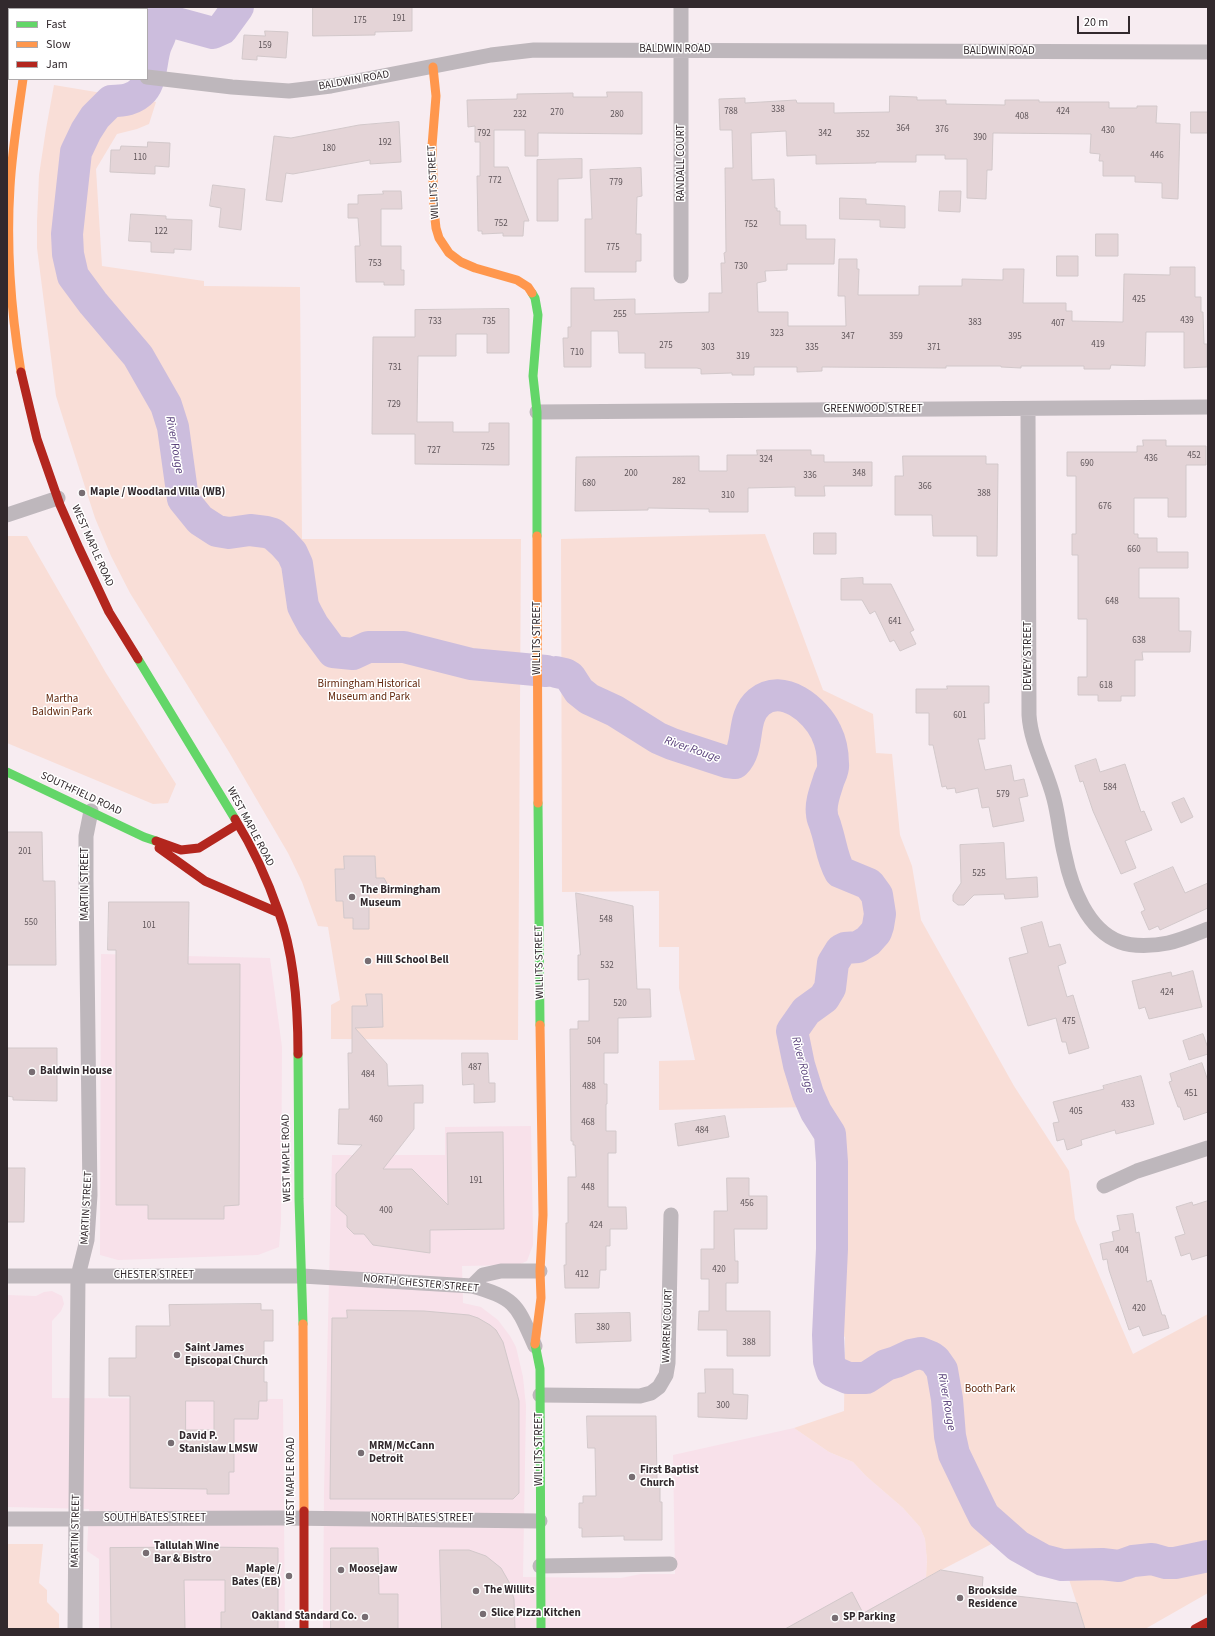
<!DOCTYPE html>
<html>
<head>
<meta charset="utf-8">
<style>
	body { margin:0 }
	#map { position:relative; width:1215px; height:1636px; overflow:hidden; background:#f7ecf1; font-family:"Source Sans 3",sans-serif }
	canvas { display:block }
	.frame { position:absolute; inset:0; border:8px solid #32292d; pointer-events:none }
	.legend { position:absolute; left:8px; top:8px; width:140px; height:72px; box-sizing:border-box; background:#fff; border:1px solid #ada9ab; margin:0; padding:5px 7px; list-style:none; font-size:12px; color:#32292d }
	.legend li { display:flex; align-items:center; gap:8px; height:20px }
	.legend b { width:20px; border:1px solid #ada9ab }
	.scale { position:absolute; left:1077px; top:16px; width:53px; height:18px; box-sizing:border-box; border:2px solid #32292d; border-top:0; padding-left:5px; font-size:12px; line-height:14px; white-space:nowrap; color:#32292d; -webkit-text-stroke:3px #fff; paint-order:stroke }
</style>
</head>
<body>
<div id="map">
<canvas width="1215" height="1636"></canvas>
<div class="frame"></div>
<ul class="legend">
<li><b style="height:5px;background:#63d668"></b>Fast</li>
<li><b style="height:5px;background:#ff974d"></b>Slow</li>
<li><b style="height:5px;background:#b3261e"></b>Jam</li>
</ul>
<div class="scale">20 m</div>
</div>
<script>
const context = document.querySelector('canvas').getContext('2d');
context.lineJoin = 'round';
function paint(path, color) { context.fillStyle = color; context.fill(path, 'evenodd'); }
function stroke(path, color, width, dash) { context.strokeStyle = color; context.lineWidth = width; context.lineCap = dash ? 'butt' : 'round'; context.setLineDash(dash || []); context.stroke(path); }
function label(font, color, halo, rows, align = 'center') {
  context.font = font + ' "Source Sans 3",sans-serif'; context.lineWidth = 3; context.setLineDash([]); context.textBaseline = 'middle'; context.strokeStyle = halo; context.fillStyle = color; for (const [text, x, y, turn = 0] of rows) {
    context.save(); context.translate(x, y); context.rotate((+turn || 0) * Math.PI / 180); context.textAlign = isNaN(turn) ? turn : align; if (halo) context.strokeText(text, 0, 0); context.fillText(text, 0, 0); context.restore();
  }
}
const built = new Path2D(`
	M101,954L270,958L282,1047L281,1222L279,1247L258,1255L118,1260L100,1255Z
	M531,1126L533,1233V1245L527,1261L518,1265L462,1266L463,1303L481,1307L498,1320L510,1336L516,1347L523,1377L526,1406L523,1577L621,1578L641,1574H675L673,1455L794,1428L829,1452L853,1462L866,1476L903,1508L920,1527L925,1539L927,1560L926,1578L879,1604L893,1629H323L324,1491L332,1155H445V1127Z
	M52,1291L62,1296L64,1304L61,1311L52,1321V1398L283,1399L285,1629H99V1559L87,1551L89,1509L7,1507V1295L36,1296L44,1292Z`);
const green = new Path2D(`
	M64,7H162L161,33H147V9H64Z
	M54,85L156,102L149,124L137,129L117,134L96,169L102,266L204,281V286L300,287L302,539H521L518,1040L331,1039V1005L340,1000L328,927L318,926L302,882L288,853L229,752L130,593L111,556L95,518L68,434L56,396L37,248V221L39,175L46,129Z
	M765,534L823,690L873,714L876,753L892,754L900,835L912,866L921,920L1014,1086L1069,1171L1075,1219L1133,1354L1208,1314V1593L1145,1629H1085L1067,1573L1050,1571L1003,1538L926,1578L927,1560L925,1539L920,1527L903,1508L866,1476L853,1462L829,1452L794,1428L844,1411L845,1337L820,1315L842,1199L810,1107L659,1110V1061L695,1060L679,988V947H659V891L562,892L561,539Z
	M7,536H27L106,673L176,784L168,803L153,804L7,743Z
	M7,1544H43L39,1583L47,1590V1602L59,1614V1629H7Z`);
const river = new Path2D(`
	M154,7C157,15 161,22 161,31C161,36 158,40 156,45C151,58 152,80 143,90C134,100 123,101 111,101L95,117L86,131L76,152L67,234L68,254L73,276L93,303L138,356L166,405L173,427L183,499L200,520L217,531L229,533L250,530L266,532L273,534L283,543L292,553L297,564L303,606L307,614L313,625L333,652L353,654L368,647H404L471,664L546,671
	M158,18L213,33L222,29L238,7
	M556,672L565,674L570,677L579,691L589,699L615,711L658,738L672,744L727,762L735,763C751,747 740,718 759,702C782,682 816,710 826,732C831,742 833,754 833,764C834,769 831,774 829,779C826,789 820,803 822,814C822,819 825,823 826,828C831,843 832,858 840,872L869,884L877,895L880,914L878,926L876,932L868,941L858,947L845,948L841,950L833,963L830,988L824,998L806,1011L792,1031L799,1065L808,1094L816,1112L830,1134L832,1162V1249L828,1335L829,1361L832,1371L848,1378H866L886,1365L896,1362L911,1355L921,1353L931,1357L935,1360L942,1370L947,1399L950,1436L954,1454L979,1506L984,1516L1018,1546L1043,1560L1062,1565L1102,1564L1119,1566L1133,1561L1152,1559L1166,1563H1175L1208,1556`);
const building = new Path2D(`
	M313,7H412V31L375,32V35L313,36Z
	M265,31L288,32L286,58L257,56V60L242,59L244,35L265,36Z
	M607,92H642V134L538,133V156H525V130H494V167H508L529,221H524L523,236H503V233L482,234V231H478L477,176H480V142H475V126L468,127L467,100L517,99V94L573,93V97H607Z
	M890,96L917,97V100H946V104L1005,105V100H1039V102H1109V108H1137V106H1157L1156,123L1180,124L1178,199L1162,198V183L1135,182V176H1103V161H1099L1100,154L1090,153L1091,134L993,133L992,170H987L986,199L967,198V159H945V155H916V162H876V163L816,164V155L787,156L786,131L751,133L752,180L774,179L775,208H777V211H780V225H806V239H835L834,264H787V270L765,271L766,281L757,283L758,312H788V326H846L845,296H838L839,259H857V269H859L858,295H919V286H962V279L1003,280V269H1024L1023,303H1066V311H1072V321L1123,322L1124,274L1170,275V267H1195V297H1201V312H1203L1204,344H1207V367L1184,368V332H1146L1145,366L1111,365L1110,369H1084V366H1021V368L1001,367V366H946V368L822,367V371L797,372V367H754V375H732V373L701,374V369L697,368H645V353H619L618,331H591V367H564L563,338H568V327H571V288H594V300L635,299V314L709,312V293H722L721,263H725L724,253L726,252L725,168H733L732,130H720L719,99L745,98V103L796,100L797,103H834V113L889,112Z
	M1191,112H1208V133H1191Z
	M399,122L401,162L370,164V160L293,174L286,173L282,202L266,200L274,136L291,138L359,125Z
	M148,142L170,143L169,167L155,166V174L110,172L111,150H120L121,146L147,147Z
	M582,159V178L558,179V221H537V160Z
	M641,168L642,196L637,197L636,234H641V261H636V272H585V219H592L590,170Z
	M213,185L245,189L241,230L219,227L221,208L210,206Z
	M383,191H401L402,209H381V246H401V270H404V285H384V282H356L355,246H360L358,218H348V204H358V195L383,194Z
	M940,191H961L960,212L939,211Z
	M840,198L866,199V204L905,206V228L880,227V220L840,219Z
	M131,214L166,216V219L192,220L191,250L174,249V253L151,252V242L129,241Z
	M1096,234H1118V256H1096Z
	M1057,256H1078V276H1057Z
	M509,309V353H487V334H456V356H418L417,422H453V432H489V423H509V465L415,464V434H372L373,337H415V310Z
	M1143,440H1166V446H1206V465H1186V517H1168V498H1134V534H1138V538H1157V552H1188V568H1139V598H1179V631H1191L1190,652H1142L1143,660H1135V696H1121V701H1098V695H1078V677H1087V619H1078V555H1072V534H1076V476H1067V452H1137V446H1143Z
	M757,450H811V455H824V462H872V486H824L825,496H795V487L748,488V512H709V509L648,508V510L575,511L576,457L699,456V471H727V455H757Z
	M903,456H986V464H998L997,556H977V536H933L932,515H895V476H903Z
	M814,533H836V554H814Z
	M863,578V584H891L914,630L910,632L916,644L900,651L894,640L890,642L875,611L870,614L862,600H841V579Z
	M947,686H989V703H984L985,739H978L985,770L1011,765L1014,781L1024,779L1028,796L1019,798L1024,821L993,827L989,807L982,808L978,788L956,793L955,788L947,789L946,786L942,787L933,745H929V713H916V689H947Z
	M1096,759L1100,772L1125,764L1141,812L1144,811L1152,830L1125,841L1136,868L1121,874L1093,811L1083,781L1080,782L1075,766Z
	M1184,798L1193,817L1181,823L1172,803Z
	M7,832H42L43,881H55L56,965H7Z
	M1004,843L1006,879L1037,877L1038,897L1005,899L1004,894L974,895L964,905H958L953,901V895L961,883L960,845Z
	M344,856H375L376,878H384L391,891L369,892V929H353V918H344L343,901H336L335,869H344Z
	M1173,867L1185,893L1208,883V908L1160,930L1158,926L1149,930L1141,912L1145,910L1134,884Z
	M576,893L633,906L637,989H650L651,1017L618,1018V1053H604V1084H607V1104H606V1131H616V1153H608V1207H626L627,1229H610V1246H606V1270H600L599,1288H565L564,1265H566V1223H568V1177H576L575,1145H573V1141H571L570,1029H578V1021H589V979L578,980V955H580Z
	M109,902H189L188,964H240L239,1205L224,1206V1219H148V1205H116V950H108Z
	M1042,922L1049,947L1060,944L1066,963L1058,966L1067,997L1073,995L1089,1048L1069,1054L1066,1042H1062L1056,1018L1028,1026L1009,958L1028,953L1021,928Z
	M1193,971L1202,1007L1149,1019L1145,1007L1139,1009L1132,981L1171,972L1172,976Z
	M366,994H382L383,1027L355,1028L387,1064L388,1086L423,1085V1103H414V1129L383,1169H412L448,1205L447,1133L503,1132L504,1229L430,1230V1253L373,1245L364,1234H354L347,1227V1216L336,1206V1174L362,1145L338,1144L339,1109H349L348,1053H352V1006H367Z
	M1203,1034L1208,1048V1054L1189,1060L1183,1041Z
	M7,1048H57V1101L13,1100V1097L7,1096Z
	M462,1053H488L489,1083H495V1102L474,1103V1084L463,1085Z
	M1202,1063L1208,1081V1112L1184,1120L1180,1107H1178L1169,1082L1172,1081L1170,1074Z
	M1141,1076L1154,1124L1116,1134L1115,1130L1081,1140L1082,1145L1067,1150L1064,1139L1057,1141L1053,1123L1059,1122L1053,1102L1104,1089L1103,1086Z
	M725,1116L729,1137L678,1146L675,1124Z
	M7,1168H25L24,1222H7Z
	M727,1178H749V1196H767V1229H734L735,1261H738V1283H726V1311H770V1356H727V1330H698L699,1311H709V1279H701V1249H714V1211H727Z
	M1208,1201V1255L1192,1260L1190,1253L1181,1256L1175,1237L1185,1234L1176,1207L1192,1202L1193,1205Z
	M1133,1214L1136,1233L1139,1232L1147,1282L1151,1280L1162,1315H1165L1169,1328L1143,1336L1139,1326L1129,1330L1109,1270L1107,1259L1103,1260L1100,1244L1114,1241L1112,1232L1120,1230L1117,1216Z
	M261,1304V1310H273V1341H264V1382H267V1401H259L258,1419H234V1472H229V1494H207V1489L130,1488V1396H109V1358H136V1326H170L169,1305ZM186,1401H214V1430H186Z
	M347,1310L424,1311L469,1315L478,1318L490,1325L496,1330L503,1342L519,1401V1493L513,1499H330L332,1318H347Z
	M630,1313L631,1341L576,1343L575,1314Z
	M705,1369H733V1394L748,1395L747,1419L698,1417V1393H705Z
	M587,1416H656L657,1481H660V1502H662V1540H624V1536L582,1537V1528H579V1503H583V1496H596L595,1448H588Z
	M205,1547L278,1548V1629H221V1612H225V1580H184L185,1629H111L110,1548Z
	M331,1548H378L379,1594H398V1629H331Z
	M440,1550H469L486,1556L501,1568L509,1582L514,1599L515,1629H442Z
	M941,1570L983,1577L982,1592L1077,1603L1085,1629H785L852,1592L863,1613Z`);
const street = new Path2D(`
	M147,77L232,87L289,91L331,86L491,55L534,50L1208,52
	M681,276V7
	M1028,409L1029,715C1031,745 1047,770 1054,799C1059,818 1060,837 1065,856C1071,886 1087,930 1120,942C1133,947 1154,946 1168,943C1182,940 1195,934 1208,929
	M537,412L1208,407
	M7,515L58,498
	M1104,1186L1137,1171L1208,1148
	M7,1276H302L472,1286C517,1298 517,1306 535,1346
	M472,1286L483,1275L501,1271H540
	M540,1395L640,1396L651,1393L659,1387L666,1375L668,1363L671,1215
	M7,1519L281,1518L540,1521
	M540,1566L670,1564
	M75,1629L78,1276L87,1240L90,1195L86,881V836L91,811`);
const fast = new Path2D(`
	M532,293L535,298L538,315L533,376L537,412V536
	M138,659L235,819
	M7,772L144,837L156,841
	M538,803L540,1025
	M298,1054L299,1199L303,1324
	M535,1344L540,1369L541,1629`);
const slow = new Path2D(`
	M433,67L436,96L432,146L434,210L436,228L439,238L449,253L461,262L475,268L517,280L528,287L532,293
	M21,372C11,311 6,249 10,187C12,151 18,115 23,79
	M537,536L538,803
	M303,1324L304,1511
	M535,1344L541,1298L540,1271L543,1215L540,1025`);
const jam = new Path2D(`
	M33,9L34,7
	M21,372L37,439L60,505L79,548L109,612L138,659
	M235,819C253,848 268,881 279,913C294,954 298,1010 298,1054
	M156,841L181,850L199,848L238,824
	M159,848L205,881L279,913
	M304,1511V1629
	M1195,1629L1208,1622`);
const markers = [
	[82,493,4,"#776d72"],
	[352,897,4,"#776d72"],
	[368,961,4,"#776d72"],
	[32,1072,4,"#776d72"],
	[177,1355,4,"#776d72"],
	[171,1443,4,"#776d72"],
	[361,1453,4,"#776d72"],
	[632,1477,4,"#776d72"],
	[146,1553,4,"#776d72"],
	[341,1570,4,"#776d72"],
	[289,1576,4,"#776d72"],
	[476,1591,4,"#776d72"],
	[960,1598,4,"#776d72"],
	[483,1614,4,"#776d72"],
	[365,1617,4,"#776d72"],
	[835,1618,4,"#776d72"]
];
const numberNames = [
	["191",399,19],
	["175",360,21],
	["159",265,46],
	["338",778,110],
	["788",731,112],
	["424",1063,112],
	["270",557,113],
	["232",520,115],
	["280",617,115],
	["408",1022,117],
	["364",903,129],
	["376",942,130],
	["430",1108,131],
	["792",484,134],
	["342",825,134],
	["352",863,135],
	["390",980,138],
	["192",385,143],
	["180",329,149],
	["446",1157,156],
	["110",140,158],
	["772",495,181],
	["779",616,183],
	["752",501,224],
	["752",751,225],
	["122",161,232],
	["775",613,248],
	["753",375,264],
	["730",741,267],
	["425",1139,300],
	["255",620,315],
	["439",1187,321],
	["733",435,322],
	["735",489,322],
	["383",975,323],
	["407",1058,324],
	["323",777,334],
	["347",848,337],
	["359",896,337],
	["395",1015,337],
	["419",1098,345],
	["275",666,346],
	["303",708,348],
	["335",812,348],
	["371",934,348],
	["710",577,353],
	["319",743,357],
	["731",395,368],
	["729",394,405],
	["725",488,448],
	["727",434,451],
	["452",1194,456],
	["436",1151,459],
	["324",766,460],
	["690",1087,464],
	["200",631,474],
	["348",859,474],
	["336",810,476],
	["282",679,482],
	["680",589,484],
	["366",925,487],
	["388",984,494],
	["310",728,496],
	["676",1105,507],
	["660",1134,550],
	["648",1112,602],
	["641",895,622],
	["638",1139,641],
	["618",1106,686],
	["601",960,716],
	["584",1110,788],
	["579",1003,795],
	["201",25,852],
	["525",979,874],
	["548",606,920],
	["550",31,923],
	["101",149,926],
	["532",607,966],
	["424",1167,993],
	["520",620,1004],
	["475",1069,1022],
	["504",594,1042],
	["487",475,1068],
	["484",368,1075],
	["488",589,1087],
	["451",1191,1094],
	["433",1128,1105],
	["405",1076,1112],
	["460",376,1120],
	["468",588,1123],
	["484",702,1131],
	["191",476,1181],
	["448",588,1188],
	["456",747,1204],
	["400",386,1211],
	["424",596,1226],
	["404",1122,1251],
	["420",719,1270],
	["412",582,1275],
	["420",1139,1309],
	["380",603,1328],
	["388",749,1343],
	["300",723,1406]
];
const streetNames = [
	["BALDWIN ROAD",675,50],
	["BALDWIN ROAD",999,52],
	["BALDWIN ROAD",354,81,-10],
	["RANDALL COURT",682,163,-90],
	["WILLITS STREET",434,182,-93],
	["GREENWOOD STREET",873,410],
	["WEST MAPLE ROAD",92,546,66],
	["WILLITS STREET",538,638,-90],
	["DEWEY STREET",1029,656,-90],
	["SOUTHFIELD ROAD",81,794,25],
	["WEST MAPLE ROAD",250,827,62],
	["MARTIN STREET",86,884,-90],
	["WILLITS STREET",540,962,-91],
	["WEST MAPLE ROAD",287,1158,-91],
	["MARTIN STREET",87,1208,-87],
	["CHESTER STREET",154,1276],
	["NORTH CHESTER STREET",421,1284,5],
	["WARREN COURT",668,1326,-88],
	["WILLITS STREET",540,1449,-90],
	["WEST MAPLE ROAD",292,1481,-90],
	["SOUTH BATES STREET",155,1519],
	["NORTH BATES STREET",422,1519],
	["MARTIN STREET",76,1531,-89]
];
const poiNames = [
	["Maple / Woodland Villa (WB)",90,493],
	["The Birmingham",360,891],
	["Museum",360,904],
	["Hill School Bell",376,961],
	["Baldwin House",40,1072],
	["Saint James",185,1349],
	["Episcopal Church",185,1362],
	["David P.",179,1437],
	["Stanislaw LMSW",179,1450],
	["MRM/McCann",369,1447],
	["Detroit",369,1460],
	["First Baptist",640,1471],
	["Church",640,1484],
	["Tallulah Wine",154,1547],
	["Bar & Bistro",154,1560],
	["Maple /",281,1570,"right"],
	["Bates (EB)",281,1583,"right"],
	["Moosejaw",349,1570],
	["The Willits",484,1591],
	["Brookside",968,1592],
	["Residence",968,1605],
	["Slice Pizza Kitchen",491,1614],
	["Oakland Standard Co.",357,1617,"right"],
	["SP Parking",843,1618]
];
const parkNames = [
	["Birmingham Historical",369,685],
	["Museum and Park",369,698],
	["Martha",62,700],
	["Baldwin Park",62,713],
	["Booth Park",990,1390]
];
const waterNames = [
	["River Rouge",174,445,80],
	["River Rouge",692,750,19],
	["River Rouge",802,1065,75],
	["River Rouge",946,1402,80]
];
paint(built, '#f8e1ea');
paint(green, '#f9ded7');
stroke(river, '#ccbddd', 32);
paint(building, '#e4d4d7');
stroke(building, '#d2c8ca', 1);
stroke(street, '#beb7bc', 15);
stroke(fast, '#63d668', 9);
stroke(slow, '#ff974d', 9);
stroke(jam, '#b3261e', 9);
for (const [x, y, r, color] of markers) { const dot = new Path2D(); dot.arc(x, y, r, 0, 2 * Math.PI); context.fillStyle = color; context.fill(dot); stroke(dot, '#fff', 1.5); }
label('9px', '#5e5458', null, numberNames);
label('11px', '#32292d', '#fff', streetNames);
label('bold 11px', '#32292d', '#fff', poiNames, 'left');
label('11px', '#61260b', '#fff', parkNames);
label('italic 12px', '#5a427b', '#fff', waterNames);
</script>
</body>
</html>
